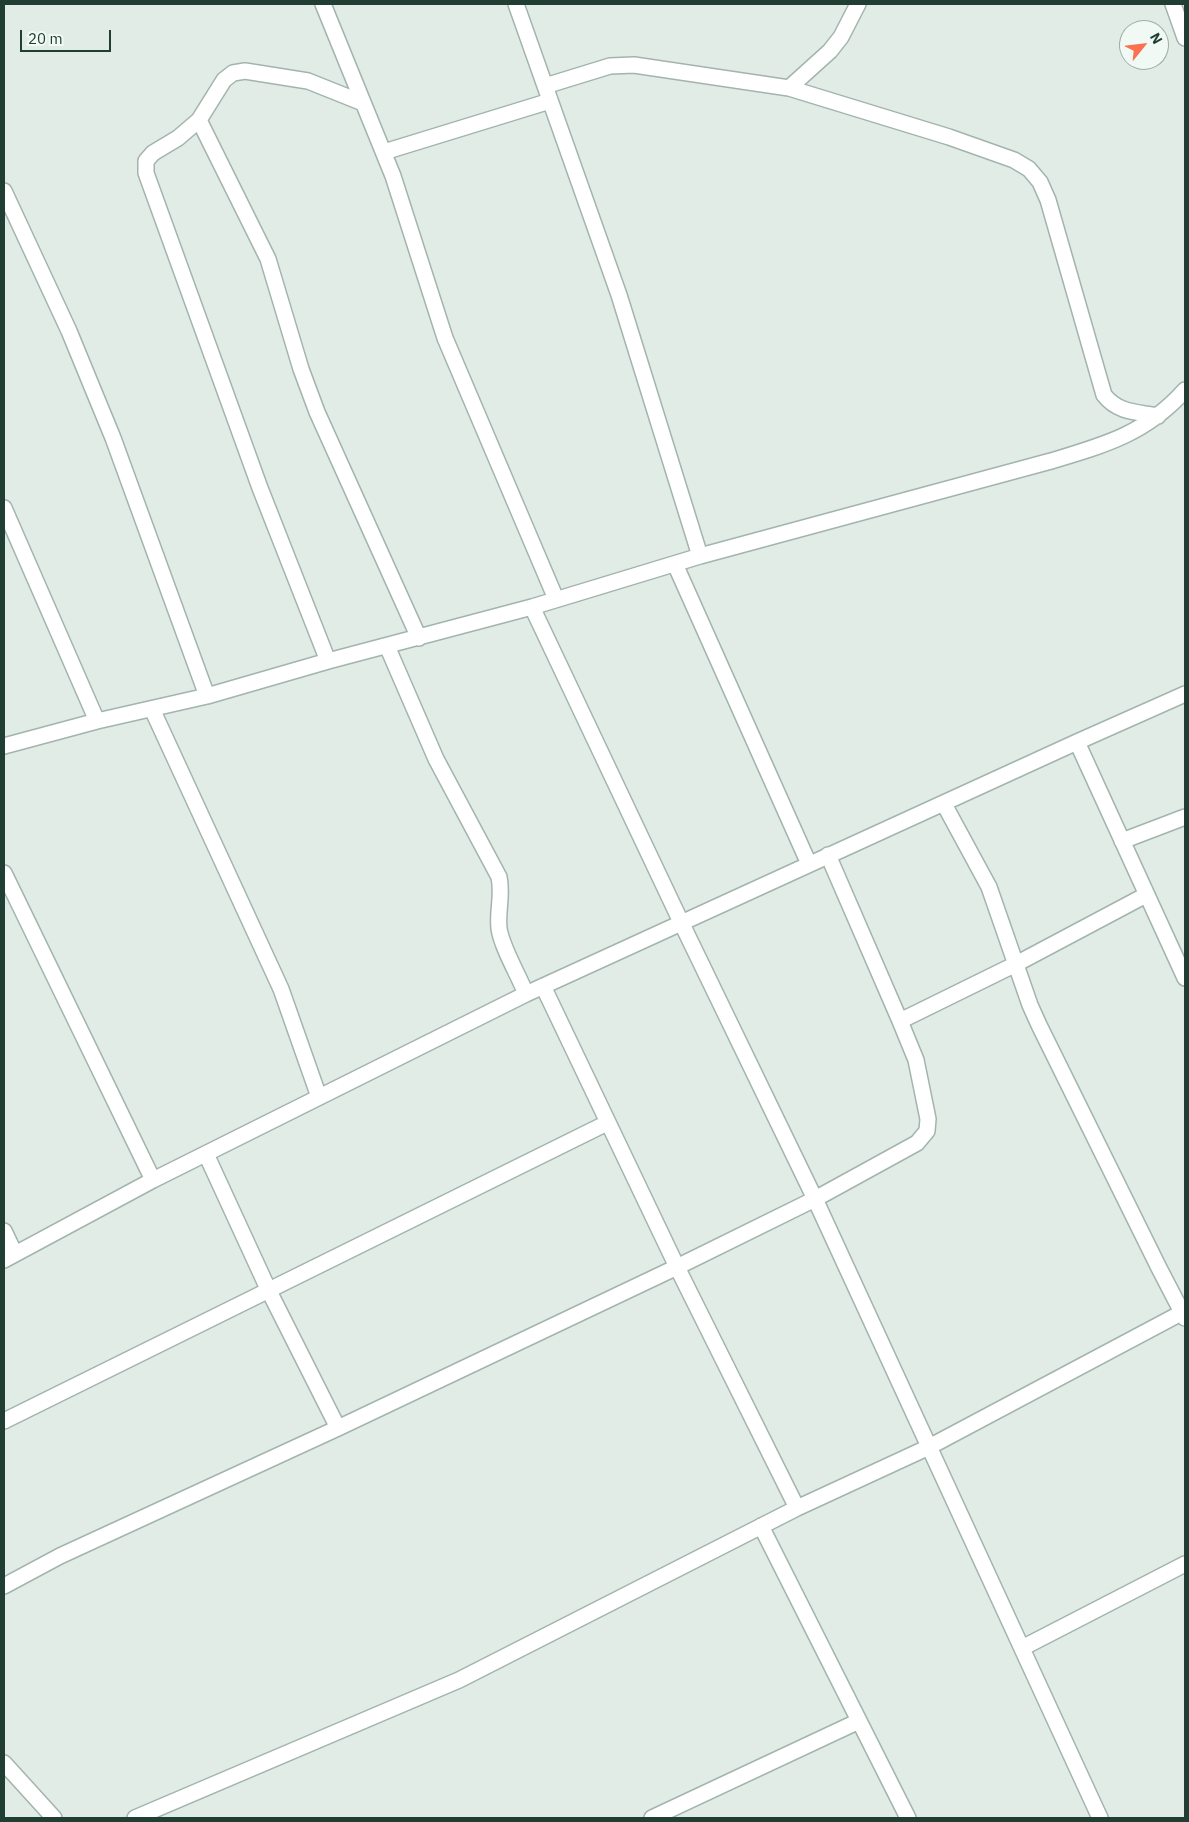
<!DOCTYPE html>
<html>
<head>
<meta charset="utf-8">
<style>
	body { margin:0 }
	#map { position:relative; width:1189px; height:1822px; overflow:hidden; background:#e1ece7; font-family:"IBM Plex Sans",sans-serif }
	canvas { display:block }
	.frame { position:absolute; inset:0; border:5px solid #203e34; pointer-events:none }
	.north { position:absolute; left:1119px; top:20px; width:50px; height:50px; box-sizing:border-box; background:#f1f9f5; border:1px solid #9daea8; border-radius:50%; rotate:61deg; font-size:14px; font-weight:700; line-height:20px; text-align:center; color:#203e34 }
	.north::after { content:''; display:block; margin:auto; width:18px; height:22px; background:#fb7150; clip-path:polygon(50% 0,100% 100%,50% 72%,0 100%) }
	.scale { position:absolute; left:20px; top:30px; width:91px; height:22px; box-sizing:border-box; border:2px solid #203e34; border-top:0; padding-left:6px; font-size:15px; line-height:18px; white-space:nowrap; color:#203e34; -webkit-text-stroke:4px #f1f9f5; paint-order:stroke }
</style>
</head>
<body>
<div id="map">
<canvas width="1189" height="1822"></canvas>
<div class="frame"></div>
<div class="north">N</div>
<div class="scale">20 m</div>
</div>
<script>
const context = document.querySelector('canvas').getContext('2d');
context.lineJoin = 'round';
function stroke(path, color, width, dash) { context.strokeStyle = color; context.lineWidth = width; context.lineCap = dash ? 'butt' : 'round'; context.setLineDash(dash || []); context.stroke(path); }
const minor = new Path2D(`
	M323,4L393,176L445,338L556,599
	M516,4L619,295L700,556
	M1173,4L1185,38
	M545,86L610,66L634,65L789,88L949,137L1014,160L1029,169L1040,182L1048,200L1104,395C1118,413 1137,412 1158,416
	M789,88L830,51L841,37L858,4
	M199,120L268,259L301,369L317,412L419,638
	M384,152L550,101
	M4,191L69,331L113,438L207,696
	M4,508L97,721
	M675,564L809,864
	M532,607L681,922L815,1199L1100,1818
	M387,646L436,759L499,877C503,895 497,911 499,928C501,946 519,976 526,994
	M328,661L260,488L146,173V161L153,153L178,138L199,120L224,80L233,73L245,71L308,81L363,103
	M152,709L281,989L319,1097
	M1077,742L1185,978
	M4,746L97,721L207,696L328,661L532,607L700,556L1051,461C1105,445 1147,433 1185,390
	M944,804L989,887L1030,1005L1039,1025L1159,1268L1185,1318
	M1122,841L1185,817
	M4,873L153,1180
	M543,986L677,1267L797,1508
	M900,1021L1016,964L1146,895
	M206,1154L269,1291L338,1428
	M4,1231L15,1254
	M4,1260L153,1180L526,994L1077,742L1185,694
	M4,1421L607,1123
	M761,1526L908,1818
	M4,1586L60,1556L338,1428L677,1267L815,1199L917,1143L927,1131L928,1119L916,1060L900,1021L828,855
	M1022,1648L1185,1564
	M4,1763L54,1818
	M135,1818L459,1680L797,1508L929,1447L1185,1311
	M652,1818L859,1721`);
stroke(minor, '#a3b4ae', 18);
stroke(minor, '#fff', 15);
</script>
</body>
</html>
